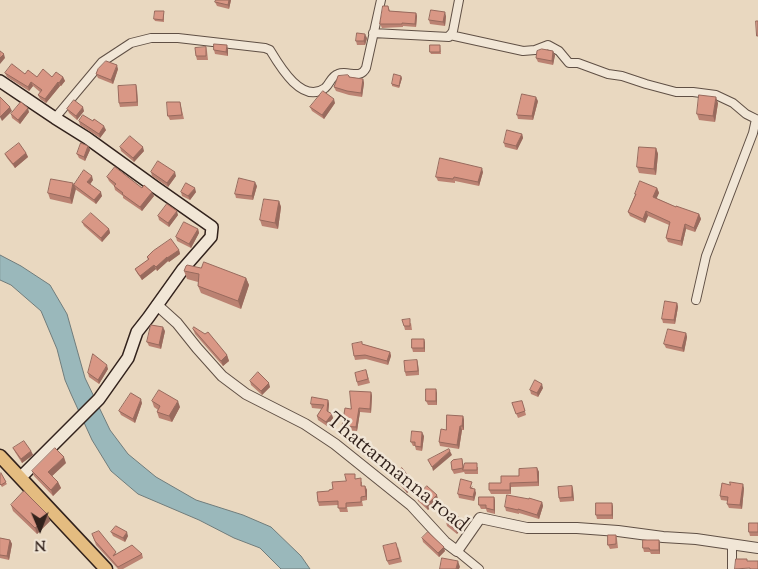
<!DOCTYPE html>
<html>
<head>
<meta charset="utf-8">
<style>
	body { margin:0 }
	#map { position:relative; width:758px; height:569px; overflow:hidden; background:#e9d8c0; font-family:"Sorts Mill Goudy",serif }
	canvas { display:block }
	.north { position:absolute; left:15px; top:504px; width:50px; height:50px; -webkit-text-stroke:4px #f1e6d6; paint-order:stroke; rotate:179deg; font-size:14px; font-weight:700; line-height:20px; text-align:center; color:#32221c }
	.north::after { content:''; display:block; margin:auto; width:18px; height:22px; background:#32221c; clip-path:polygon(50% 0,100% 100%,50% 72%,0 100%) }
</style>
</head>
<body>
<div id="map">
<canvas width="758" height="569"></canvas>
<div class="north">N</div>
</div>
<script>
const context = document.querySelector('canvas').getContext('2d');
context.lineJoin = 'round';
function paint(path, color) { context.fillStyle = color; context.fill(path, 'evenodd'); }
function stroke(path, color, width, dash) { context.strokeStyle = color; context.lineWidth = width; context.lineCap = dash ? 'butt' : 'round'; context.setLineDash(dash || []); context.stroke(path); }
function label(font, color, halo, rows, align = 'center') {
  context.font = font + ' "Sorts Mill Goudy",serif'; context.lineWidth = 5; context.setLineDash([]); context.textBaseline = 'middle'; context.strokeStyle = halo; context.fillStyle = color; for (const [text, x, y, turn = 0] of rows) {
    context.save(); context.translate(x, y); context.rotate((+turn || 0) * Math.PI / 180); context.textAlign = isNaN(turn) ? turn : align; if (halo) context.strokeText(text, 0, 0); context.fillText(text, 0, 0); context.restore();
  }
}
const water = new Path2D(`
	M0,255L21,266L50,285L67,314L85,378L110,430L128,454L156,477L196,500L243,515L271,527L301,556L310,569H281L260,548L234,538L199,520L138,494L111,471L92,440L71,394L65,380L57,349L41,311L11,285L0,280Z`);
const minor = new Path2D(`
	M373,33L449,37L453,31L459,0
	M450,35L523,51L535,50L548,45L559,51L569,63H578L608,74L622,76L646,84L676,92H693L716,95L733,103L746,114L758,120
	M55,118L102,62L131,43L151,38H178L265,48L270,50C279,65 302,105 325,88C330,84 331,76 338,74C348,70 360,80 366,68L381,0
	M696,300L706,256L753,133L756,119
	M457,551L479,569
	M732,569V545`);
const tertiary = new Path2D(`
	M157,305L177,323L197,348L222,376L246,394L305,424L335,444L411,505L445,542L457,551L480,518L527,528H577L618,531L663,537L696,539L758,548`);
const secondary = new Path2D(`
	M0,81L55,118L87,138L155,187L212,227L211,237L183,269L148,318L137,332L128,358L99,399L21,477`);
const trunk = new Path2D(`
	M0,456L106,569`);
const wall = new Path2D(`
	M231,0L229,9L217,6L215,2Z
	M388,6L390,11L416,13L417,16L416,27L403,26V27L382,28L380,24Z
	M164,13V22L155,21L154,19Z
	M446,16L445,26L430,24L429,20Z
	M367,38L365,45H357L356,41Z
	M440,45L441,54H431L430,52Z
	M206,47L207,51L208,60H197L196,56Z
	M228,49V56L215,54L214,50Z
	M555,55L553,65L538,62L536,58Z
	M118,69L113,84L98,78L96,74Z
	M5,73L25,74L37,77H63L65,81L61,86H60L46,103L40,99L38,95L40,92L33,86L29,91L7,77Z
	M349,76L350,77L363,79L364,83L362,97L349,95L336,91L334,87Z
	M402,78L399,88L392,86V84Z
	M136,85L137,89L138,106L120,107L119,103Z
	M538,101L533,120L518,119L517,115Z
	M180,102L184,119L170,120L168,116Z
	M335,103L324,119L312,111L310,107Z
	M718,103L715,122L699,120L697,114Z
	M67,109L84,111L77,120L69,113Z
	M29,112L20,124L12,118L11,114Z
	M79,121L106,130L100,138L80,125Z
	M522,134L523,138L517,150L505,147L504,143Z
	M88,146L90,150L85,161L79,158L77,154Z
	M120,147L144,151L134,162L121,151Z
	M656,148L658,154L656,175L639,173L637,167Z
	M26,153L28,157L15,168L7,158L5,154Z
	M151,172L176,176L168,187L152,176Z
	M483,172L479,186L455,181V183L438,181L436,177Z
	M107,177L142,188L154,196L142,211L123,198V196L115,190L114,186L109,181Z
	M93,180L90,184L102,196L96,204L75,189L72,204L50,199L48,193L74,184Z
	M257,186L253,200L236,198L235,194Z
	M657,188L659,193L656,198L676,207L699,214L701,219L695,232L686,229L682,246L668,242L666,238L669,225L648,216L645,223L630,216L628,212L635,195V194Z
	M181,192H196L190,200L182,196Z
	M279,201L281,207L278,229L262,226L260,220Z
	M178,215L169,227L159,220L158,216Z
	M82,222L109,229L110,233L102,242L84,226Z
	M198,229L199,233L191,248L177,241L176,237Z
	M179,250L180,254L169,262L168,261L157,271L156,269L142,280L137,273L135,269L148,260L147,257Z
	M184,271L246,278L249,285L241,309L201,293L198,286V282L187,279Z
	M677,303L678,307L675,324L663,323L662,319Z
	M411,323L412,330H405L404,326Z
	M193,329L227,355L229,361L223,366L195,334Z
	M165,331L161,349L149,346L147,342Z
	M686,333L687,337L684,352L666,348L664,344Z
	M424,339L425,343V352H413L412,348Z
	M362,344L390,352L391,356L388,365L366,359L355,360L354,356Z
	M417,360L418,364L419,375L406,376L405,372Z
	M108,369L99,384L89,377L88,373Z
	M366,370L370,383L358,386L357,382Z
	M250,381L270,387L262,395L251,385Z
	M543,388L538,397L531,394L530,390Z
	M371,392L372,396L371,413L360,412L357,431L344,430L342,426L351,409Z
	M437,393V405H428L426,401Z
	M328,400L329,404L328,412L333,418L327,426L318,420L317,416L322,409L312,408L311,404Z
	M152,401L180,407L172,422L159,418L157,412L158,410L154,407Z
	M522,401L526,415L518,418L512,403Z
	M142,403L135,423L121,415L119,411Z
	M463,416L464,420V430H462L459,449L440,446L439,442L446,430Z
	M424,436L422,451L416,450L415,446H413L411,442Z
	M13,448L31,451L33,455L22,463L15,452Z
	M462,459L464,467H478V474H465L464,472L454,474L452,470Z
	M66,463L52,476L58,482L61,488L53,496L34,476L32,471Z
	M537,468L539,472V486L511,487V494H491L489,490L501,483Z
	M0,474L7,484L2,487L0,484Z
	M393,475L415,486L407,493L395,479Z
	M356,479L362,482V486H365L367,490V500L362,501L363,506L347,507L348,512H340L338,505L319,506L318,502L329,491L346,481Z
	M473,486L472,488L476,493L474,501L459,498L458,494Z
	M572,486L573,490L574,501L560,502L559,498Z
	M744,488L742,509L729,508L727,504L728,501L721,500L720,496Z
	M417,497L438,499L428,510L418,501Z
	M494,497L495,501V514L487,512L486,509H481L479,505Z
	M542,502L543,506L539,519L519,513V514L506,511L505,507Z
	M612,503L613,507V519H597L596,515Z
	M11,505L50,521L37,534L13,511Z
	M446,522L464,524L457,534L447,526Z
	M758,523V536H750L749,532Z
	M111,532L128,536L125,542L113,536Z
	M92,534L116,554H142L143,558L123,569H118L96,545Z
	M616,535L617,539L618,548L610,549L608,545Z
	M0,538L10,540L12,544L9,560L0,558Z
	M422,538L445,551L439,557L423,542Z
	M659,540L660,544V554H651L650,552H644L643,548Z
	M398,547L402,562L389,565L387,561Z`);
const shadedWall = new Path2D(`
	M229,0H231L229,9L228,5Z
	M445,12L446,16L445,26L443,22Z
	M416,13L417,16L416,27L415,24Z
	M365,34L367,38L365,45L364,41Z
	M227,45L228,49V56L226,52Z
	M553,51L555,55L553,65L552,61Z
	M4,54L5,58L0,64V58Z
	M117,65L118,69L113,84L111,80Z
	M401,76L402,78L399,88V86Z
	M63,77L65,81L61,86L59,83Z
	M363,79L364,83L362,97L361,93Z
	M31,82L33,86L29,91L28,87Z
	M58,82L60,86L46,103L45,99Z
	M136,85L137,89L138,106L137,102Z
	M536,97L538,101L533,120L532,116Z
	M716,97L718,103L715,122L713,116Z
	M334,99L335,103L324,119L322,115Z
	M10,107L12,111L2,121L0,117Z
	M83,107L84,111L77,120L76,116Z
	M28,108L29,112L20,124L18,120Z
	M104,126L106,130L100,138L99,134Z
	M522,134L523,138L517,150L516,146Z
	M88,146L90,150L85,161L84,157Z
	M143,147L144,151L134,162L133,158Z
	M656,148L658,154L656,175L654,169Z
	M26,153L28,157L15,168L13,164Z
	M482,168L483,172L479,186L478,182Z
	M175,172L176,176L168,187L167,183Z
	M92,176L93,180L89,186L87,182Z
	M255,182L257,186L253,200L252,196Z
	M73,183L76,189L72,204L70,198Z
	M195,188L196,192L190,200L188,196Z
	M657,188L659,193L655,202L653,197Z
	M101,192L102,196L96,204L94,200Z
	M152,192L154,196L142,211L140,207Z
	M279,201L281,207L278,229L275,223Z
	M177,211L178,215L169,227L168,223Z
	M646,211L648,216L645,223L643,219Z
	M699,214L701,219L695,232L694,228Z
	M685,224L686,229L682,246L681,241Z
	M109,229L110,233L102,242L101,238Z
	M198,229L199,233L191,248L189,244Z
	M179,250L180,254L169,262L167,258Z
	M167,257L168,261L157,271L156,267Z
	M154,265L156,269L142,280L140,276Z
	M246,278L249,285L241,309L238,301Z
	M677,303L678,307L675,324L674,320Z
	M163,327L165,331L161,349L159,345Z
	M686,333L687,337L684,352L682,348Z
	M424,339L425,343V352L424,348Z
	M390,352L391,356L388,365L387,361Z
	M227,355L229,361L223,366L221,361Z
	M417,360L418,364L419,375L418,371Z
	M107,365L108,369L99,384L98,380Z
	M269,383L270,387L262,395L261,391Z
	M542,384L543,388L538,397L537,393Z
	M436,389L437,393V405L436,401Z
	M371,392L372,396L371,413L370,409Z
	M141,399L142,403L135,423L133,419Z
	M328,400L329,404L328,415L327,411Z
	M178,401L180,407L172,422L169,416Z
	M359,408L360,412L357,431L356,427Z
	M332,414L333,418L327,426L326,422Z
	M463,416L464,420V430L462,426Z
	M460,426L462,430L459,449L457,445Z
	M422,432L424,436L422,451L421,447Z
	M31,451L33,455L22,463L21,459Z
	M450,451L452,455L433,471L432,467Z
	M64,457L66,463L50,478L48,472Z
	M537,468L539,472V486L538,482Z
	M58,482L61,488L53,496L51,490Z
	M413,482L415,486L407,493L405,489Z
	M510,483L511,487V494L510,490Z
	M743,484L744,488L742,509L740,505Z
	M365,486L367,490V500L366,496Z
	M572,486L573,490L574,501L572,497Z
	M475,489L476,493L474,501L473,497Z
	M437,495L438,499L428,510L426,506Z
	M494,497L495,501V514L494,510Z
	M542,502L543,506L539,519L537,515Z
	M612,503L613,507V519L612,515Z
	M48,515L50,521L37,534L35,528Z
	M463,520L464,524L457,534L456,530Z
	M127,532L128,536L125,542L123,538Z
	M10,540L12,544L9,560L7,556Z
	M659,540L660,544V554L659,550Z
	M444,547L445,551L439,557L438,553Z
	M458,561L460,567L459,569H456Z`);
const building = new Path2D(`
	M216,0H229L228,5L215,2Z
	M383,6H388L389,11L416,13L415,24L402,23V24H380Z
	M431,10L445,12L443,22L429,20Z
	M155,11H164L163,20L154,19Z
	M756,21H758V36H757Z
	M357,33L365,34L364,41H356Z
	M214,44L227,45L226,52L214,50Z
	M430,45H440V52H430Z
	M206,47V56H196L195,48Z
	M542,49L553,51L552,61L536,58L537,51Z
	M0,51L4,54L0,58Z
	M106,61L117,65L111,80L96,74L98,69Z
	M12,64L25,74L28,70L37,77L43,69L52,77L56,72L63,77L59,83L58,82L45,99L38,95L42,90L31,82L28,87L5,73Z
	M394,74L401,76L399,86L392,84Z
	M348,75L349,76V77L363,79L361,93L347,91L334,87L338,76Z
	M136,85L137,102L119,103L118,86Z
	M323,91L334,99L322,115L310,107Z
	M522,94L536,97L532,116L517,115Z
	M699,95L716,97L713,116L697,114Z
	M0,97L10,107L0,117Z
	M74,100L83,107L76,116L67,109Z
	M21,102L28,108L18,120L11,114Z
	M167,102H180L182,115L168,116Z
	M83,115L93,121L94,119L104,126L99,134L79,121Z
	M507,130L522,134L516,146L504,143Z
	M130,136L143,147L133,158L120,147Z
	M19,143L26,153L13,164L5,154Z
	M81,143L88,146L84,157L77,154Z
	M639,147L656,148L654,169L637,167Z
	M440,158L482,168L478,182L454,177L453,179L436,177Z
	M158,161L175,172L167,183L151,172Z
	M115,167L142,188L144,185L152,192L140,207L122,194L123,193L114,186L116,184L107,177Z
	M84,170L92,176L87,182L101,192L94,200L74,185Z
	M239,178L255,182L252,196L235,194Z
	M51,179L73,183L70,198L48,193Z
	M640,181L657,188L653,197L676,207V206L699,214L694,228L685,224L681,241L666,238L670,222L646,211L643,219L628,212L636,194H635Z
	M186,183L195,188L188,196L181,192Z
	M264,199L279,201L275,223L260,220Z
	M167,204L177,211L168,223L158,216Z
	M91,213L109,229L101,238L82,222Z
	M184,222L198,229L189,244L176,237Z
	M171,239L179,250L167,258V257L156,267L154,265L140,276L135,269L149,259L147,257L153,251Z
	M204,262L246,278L238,301L198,286L199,274L184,271L186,266L187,265L201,268Z
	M665,301L677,303L674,320L662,319Z
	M410,319V326H404L402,320Z
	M151,325L163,327L159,345L147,342Z
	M194,327L205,334L208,332L227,355L221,361L193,329Z
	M668,329L686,333L682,348L664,344Z
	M412,339H424V348H412Z
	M362,342V344L390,352L387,361L365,355L354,356L352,344Z
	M93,354L107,365L98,380L88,373Z
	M417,360L418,371L405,372L404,361Z
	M366,370L368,379L357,382L355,373Z
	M258,372L269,383L261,391L250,381Z
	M535,380L542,384L537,393L530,390Z
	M426,389H436V401H426Z
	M159,390L178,401L169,416L157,412L160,406L152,401Z
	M350,391L371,392L370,409L359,408L356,427L342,426L345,408L351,409Z
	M131,393L141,399L133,419L119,411Z
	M312,397L328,400L327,411L332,414L326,422L317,416L324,405L311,404Z
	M522,401L525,411L516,414L512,403Z
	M447,415L463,416L462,426H460L457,445L439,442L441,429L446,430Z
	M412,431L422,432L421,447L415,446V442H411Z
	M24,441L31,451L21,459L13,448Z
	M55,448L64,457L48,472L58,482L51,490L32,471Z
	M449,449L450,451L432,467L428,460Z
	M462,459L463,468L452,470L451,462L453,460Z
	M465,463H477V470H463Z
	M402,468L413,482L405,489L393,475Z
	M537,468L538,482L510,483V490H489V483H501V476H519V469Z
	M1,473L6,482L1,485L0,484V474Z
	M345,474H355V479L361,478V486H365L366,496L361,497V502L346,503V508H338V501L318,502L317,492L329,491V490L333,489L332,482L346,481Z
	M461,479L472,482L470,488L475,489L473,497L458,494Z
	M730,482L743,484L740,505L727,504L728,497L720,496L722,483L730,485Z
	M427,486L437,495L426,506L417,497Z
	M572,486V497L559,498L558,487Z
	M24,491L48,515L35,528L11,505Z
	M507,495L529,499V498L542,502L537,515L518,509V510L505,507Z
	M479,497H494V510L486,508V505H479Z
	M596,503H612V515H596Z
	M453,513L463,520L456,530L446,522Z
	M749,523H758V532H749Z
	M116,526L127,532L123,538L111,532Z
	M99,531L116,552L113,556L132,545L142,554L118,567L95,541L92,534Z
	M428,532L444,547L438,553L422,538Z
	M608,535H616V544L608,545Z
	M0,538L10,540L7,556L0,555Z
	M643,540H659V550H650L649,548H643Z
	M396,543L400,558L387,561L383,546Z
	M442,558L458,561L456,569H440Z
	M736,559H747V561H758V569H750V568L735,569Z`);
const streetNames = [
	["Thattarmanna road",396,474,39]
];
paint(water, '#9ab8bb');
stroke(water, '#707c7b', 1);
stroke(minor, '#605045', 10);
stroke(tertiary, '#605045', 12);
stroke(secondary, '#32221c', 14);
stroke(trunk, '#32221c', 15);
stroke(minor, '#f1e6d6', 8);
stroke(tertiary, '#f1e6d6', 10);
stroke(secondary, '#f1e6d6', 11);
stroke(trunk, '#e4bc80', 12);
paint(wall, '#bb8272');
paint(shadedWall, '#986a5d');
paint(building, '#d99785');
stroke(building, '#986a5d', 1);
label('21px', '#32221c', '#f1e6d6', streetNames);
</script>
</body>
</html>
